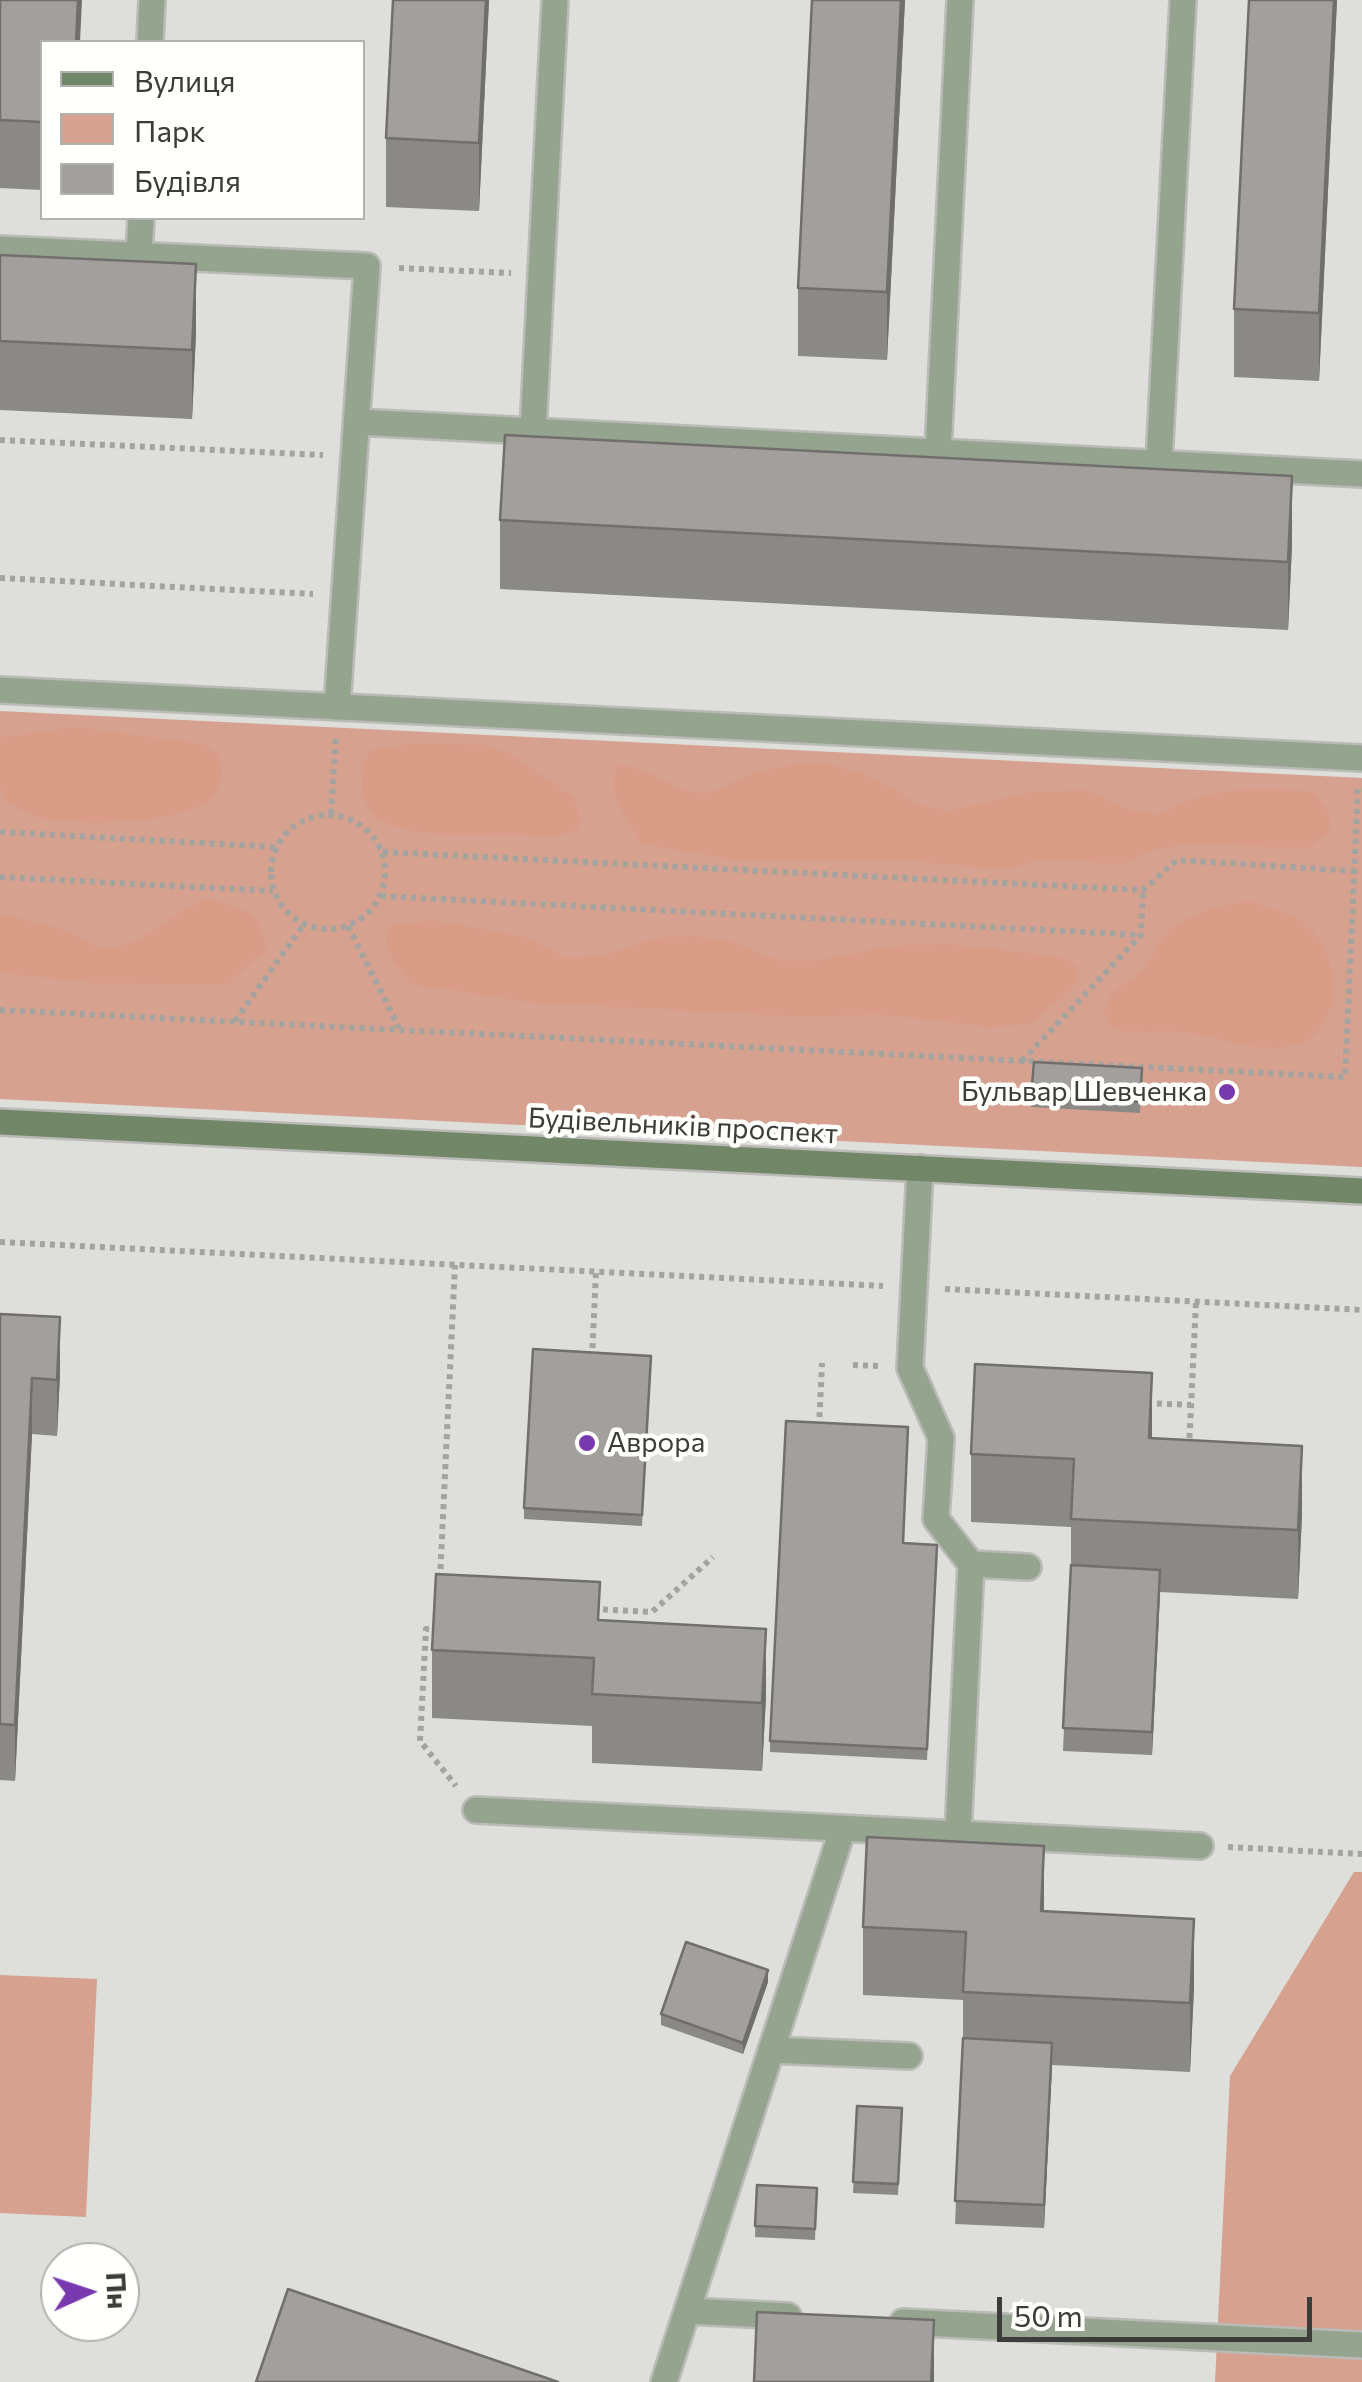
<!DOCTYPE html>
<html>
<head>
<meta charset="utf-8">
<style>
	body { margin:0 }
	#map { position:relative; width:1362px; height:2382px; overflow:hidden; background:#dededa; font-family:Commissioner,sans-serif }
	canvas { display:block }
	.legend { position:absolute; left:40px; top:40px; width:325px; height:180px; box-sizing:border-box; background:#fffffe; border:2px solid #b1b1b0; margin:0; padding:12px 18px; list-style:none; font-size:30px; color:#3c3c3a }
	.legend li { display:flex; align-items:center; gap:20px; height:50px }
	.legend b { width:50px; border:2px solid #b1b1b0 }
	.north { position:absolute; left:40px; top:2242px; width:100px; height:100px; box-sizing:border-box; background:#fffffe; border:2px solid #b1b1b0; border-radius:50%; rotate:87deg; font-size:28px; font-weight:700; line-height:40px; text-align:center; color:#3c3c3a }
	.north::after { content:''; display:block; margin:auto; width:35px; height:45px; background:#7939ae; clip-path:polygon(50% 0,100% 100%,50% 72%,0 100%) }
	.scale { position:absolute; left:997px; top:2297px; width:315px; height:45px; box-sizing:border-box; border:5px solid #3c3c3a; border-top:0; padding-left:12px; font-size:30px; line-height:35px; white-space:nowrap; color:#3c3c3a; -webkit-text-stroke:8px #fffffe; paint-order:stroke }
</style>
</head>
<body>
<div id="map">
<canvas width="1362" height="2382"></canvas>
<ul class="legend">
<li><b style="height:12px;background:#728767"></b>Вулиця</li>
<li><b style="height:28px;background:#d6a18e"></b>Парк</li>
<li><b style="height:28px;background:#a29f9c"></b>Будівля</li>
</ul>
<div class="north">Пн</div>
<div class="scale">50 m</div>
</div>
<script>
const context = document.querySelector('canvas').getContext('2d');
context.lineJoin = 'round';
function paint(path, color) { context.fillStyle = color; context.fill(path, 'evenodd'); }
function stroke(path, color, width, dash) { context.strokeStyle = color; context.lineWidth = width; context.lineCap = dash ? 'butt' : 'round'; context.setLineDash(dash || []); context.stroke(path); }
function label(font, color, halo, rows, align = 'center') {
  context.font = font + ' Commissioner,sans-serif'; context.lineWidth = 9; context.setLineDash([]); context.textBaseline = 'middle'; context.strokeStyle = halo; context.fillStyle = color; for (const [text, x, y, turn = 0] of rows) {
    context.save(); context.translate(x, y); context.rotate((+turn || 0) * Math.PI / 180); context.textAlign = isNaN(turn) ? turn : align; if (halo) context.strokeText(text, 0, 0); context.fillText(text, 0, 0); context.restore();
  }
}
const green = new Path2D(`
	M0,711L1362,778V1167L0,1099Z
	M1354,1872H1362V2382H1215L1230,2076Z
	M0,1975L97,1979L86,2217L0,2213Z`);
const forest = new Path2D(`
	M76,727L204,744L219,756C222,770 224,780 215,793C193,826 70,827 34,816C25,813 15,806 6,802L0,785V738Z
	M415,743L484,745L512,755L573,797L579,814L578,830C552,839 534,834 508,834C453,833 332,849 369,751Z
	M825,763L869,776L918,804L947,811L1031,792L1085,790L1124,808L1158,815C1217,784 1246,789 1311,791L1330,813L1329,831L1310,847L1180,845L1147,851L1122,864L1065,860L1033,861L1009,870L912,861L729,859L643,844C629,822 602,790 619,765C653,767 671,790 698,793C720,794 730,781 748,775C773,766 799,764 825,763Z
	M208,900C242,906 261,911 266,949L227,985L96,983L0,973V915C26,919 50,925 75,935C84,938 95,947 103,948C141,951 172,909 208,900Z
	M1250,901C1272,908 1295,914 1312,931C1342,960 1342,1034 1295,1045C1257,1054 1227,1039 1190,1033C1165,1029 1140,1034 1114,1030L1104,1014C1110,986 1125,986 1144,969C1151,962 1154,950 1160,942C1184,912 1214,906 1250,901Z
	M431,920L526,937L564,958L601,957L654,938L694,936L727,940L781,961H816L891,946L949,944L1056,956L1076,965L1077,984L1030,1024L989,1027L877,1014L807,1017L528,1002L411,984L392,959L385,935L391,926Z`);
const path = new Path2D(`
	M399,268L511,273
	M0,440L323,455
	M0,578L313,594
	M331,814L336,735
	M271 872a57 57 0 1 1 114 0a57 57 0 1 1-114 0Z
	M0,832L276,847
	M383,852L1143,890L1177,860L1354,871
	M0,877L273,891
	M381,896L1141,935
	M348,926L399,1028
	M0,1010L1345,1077L1358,789
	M235,1021L304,924
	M1022,1061L1141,935L1143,890
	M0,1242L883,1286
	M945,1289L1362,1310
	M592,1358L596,1272
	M853,1365L879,1366
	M1147,1403L1191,1405
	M819,1427L822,1363
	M1189,1448L1196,1302
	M440,1579L455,1265
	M593,1609L652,1612L713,1557
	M439,1630L426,1629L420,1741L456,1786
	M1228,1847L1362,1854`);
const service = new Path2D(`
	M150,42L152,0
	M0,249L367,266L337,707
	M139,255L141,218
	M357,422L1362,474
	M533,431L555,0
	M938,452L960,0
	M1159,463L1183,0
	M920,1168L910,1368L941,1438L936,1519L971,1564L958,1834
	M971,1564L1028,1567
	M476,1810L1200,1846
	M771,2050L909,2056
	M687,2311L788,2316
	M903,2322L1362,2345
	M664,2382L843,1828`);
const minor = new Path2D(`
	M0,690L1362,758`);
const secondary = new Path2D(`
	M0,1122L1362,1191`);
const wall = new Path2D(`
	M0,0L42,42V190L0,188Z
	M489,0L479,211L386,207V138Z
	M905,0L887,360L798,356V288Z
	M1337,0L1319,381L1234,377V309Z
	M0,255L196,333L192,419L0,410Z
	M500,520L1292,545L1288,630L500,589Z
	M1142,1068L1140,1113L1031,1107V1096Z
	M0,1314L60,1373L57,1436L32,1434L15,1781L0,1780Z
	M651,1367L642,1526L524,1519V1508Z
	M1152,1438L1302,1515L1298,1599L1160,1592L1152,1755L1063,1751L1071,1565V1527L971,1522V1454Z
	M937,1556L927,1760L770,1752V1741Z
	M600,1620L766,1697L762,1771L592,1763V1726L432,1718V1650Z
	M1044,1911L1194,1987L1190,2072L1052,2065L1044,2228L955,2224L963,2038V2000L863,1995V1927Z
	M768,1982L743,2054L661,2025V2014Z
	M857,2106L902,2108L898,2195L853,2193Z
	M757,2185L817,2188L815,2240L755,2237Z`);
const shadedWall = new Path2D(`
	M78,0H82L80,42H76Z
	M486,0H489L479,211V143Z
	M901,0H905L887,360V292Z
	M1334,0H1337L1319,381V313Z
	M196,264V333L192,419V350Z
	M1292,476V545L1288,630V562Z
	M60,1317V1373L57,1436V1380Z
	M1152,1373V1442L1149,1438Z
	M32,1378V1434L15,1781V1725Z
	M1302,1446V1515L1298,1599V1530Z
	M1160,1570V1592L1152,1755V1732Z
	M766,1629V1697L762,1771V1703Z
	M1044,1846V1914L1041,1911Z
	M1194,1919V1987L1190,2072V2003Z
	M768,1970V1982L743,2054V2043Z
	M1052,2043V2065L1044,2228V2205Z
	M934,2320V2382H931Z`);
const building = new Path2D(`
	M0,0H78L76,42H42V122L0,120Z
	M393,0H486L479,143L386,138Z
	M812,0H901L887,292L798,288Z
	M1249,0H1334L1319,313L1234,309Z
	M0,255L196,264L192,350L0,341Z
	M505,435L1292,476L1288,562L500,520Z
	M1034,1062L1142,1068L1140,1102L1031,1096Z
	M0,1314L60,1317L57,1380L32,1378L15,1725L0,1724Z
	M533,1349L651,1356L642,1515L524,1508Z
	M975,1364L1152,1373L1149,1438L1302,1446L1298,1530L1071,1519L1074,1459L971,1454Z
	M786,1421L908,1427L903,1543L937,1545L927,1749L770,1741Z
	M1071,1565L1160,1570L1152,1732L1063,1728Z
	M436,1574L600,1582L598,1620L766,1629L762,1703L592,1694L594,1658L432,1650Z
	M867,1837L1044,1846L1041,1911L1194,1919L1190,2003L963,1992L966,1932L863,1927Z
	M686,1942L768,1970L743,2043L661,2014Z
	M963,2038L1052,2043L1044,2205L955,2201Z
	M857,2106L902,2108L898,2184L853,2182Z
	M757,2185L817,2188L815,2229L755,2226Z
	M288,2289L558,2382H256Z
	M757,2312L934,2320L931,2382H754Z`);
const markers = [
	[1227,1092,10,"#7939ae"],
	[587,1443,10,"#7939ae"]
];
const poiNames = [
	["Бульвар Шевченка",1207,1092],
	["Аврора",607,1443,"left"]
];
const streetNames = [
	["Будівельників проспект",683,1126,3]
];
paint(green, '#d6a18e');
paint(forest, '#d89c87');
stroke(service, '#babab7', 30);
stroke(minor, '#babab7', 30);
stroke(secondary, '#babab7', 30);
stroke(path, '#a3a3a0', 6, [5, 5]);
stroke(service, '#95a48e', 25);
stroke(minor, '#95a48e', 25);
stroke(secondary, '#728767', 25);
paint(wall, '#8b8986');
paint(shadedWall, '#716f6d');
paint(building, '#a29f9c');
stroke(building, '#716f6d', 2.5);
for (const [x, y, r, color] of markers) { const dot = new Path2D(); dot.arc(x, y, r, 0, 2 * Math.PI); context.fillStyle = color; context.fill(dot); stroke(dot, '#fffffe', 4); }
label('28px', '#3c3c3a', '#fffffe', poiNames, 'right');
label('28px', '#3c3c3a', '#fffffe', streetNames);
</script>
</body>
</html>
